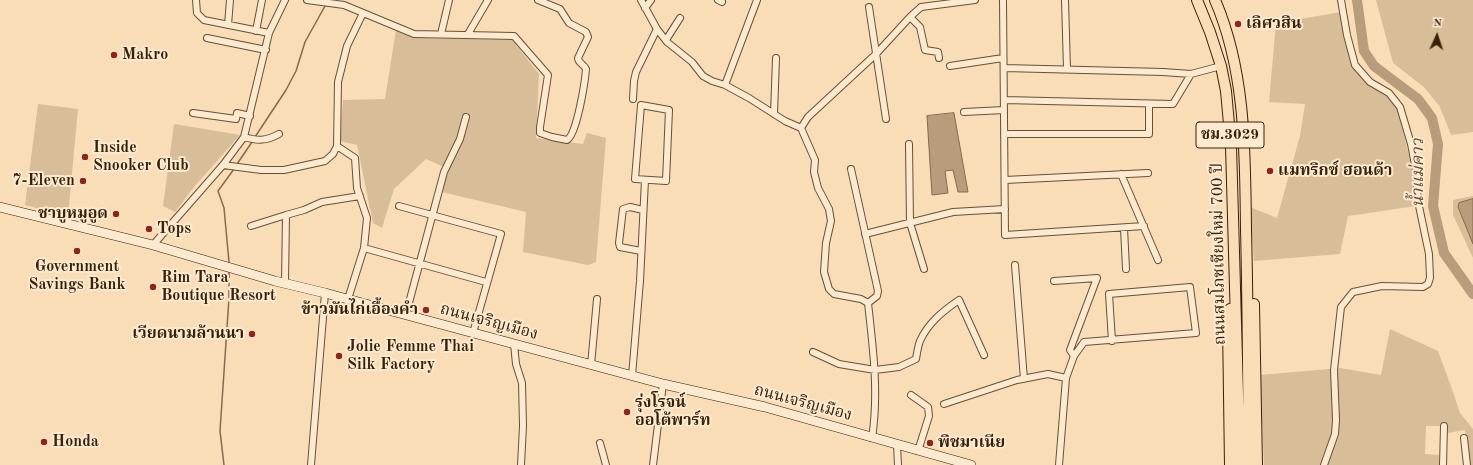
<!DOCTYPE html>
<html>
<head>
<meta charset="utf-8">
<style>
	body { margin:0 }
	#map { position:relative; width:1473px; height:465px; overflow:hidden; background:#f9ddb6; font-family:"Old Standard TT",serif }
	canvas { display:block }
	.north { position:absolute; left:1417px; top:16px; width:40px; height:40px; -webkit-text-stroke:3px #fbe9d0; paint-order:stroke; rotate:3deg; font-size:11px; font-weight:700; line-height:16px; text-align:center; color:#372109 }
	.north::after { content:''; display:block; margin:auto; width:14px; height:18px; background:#372109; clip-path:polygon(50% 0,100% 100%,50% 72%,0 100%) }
</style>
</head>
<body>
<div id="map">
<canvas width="1473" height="465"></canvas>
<div class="north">N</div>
</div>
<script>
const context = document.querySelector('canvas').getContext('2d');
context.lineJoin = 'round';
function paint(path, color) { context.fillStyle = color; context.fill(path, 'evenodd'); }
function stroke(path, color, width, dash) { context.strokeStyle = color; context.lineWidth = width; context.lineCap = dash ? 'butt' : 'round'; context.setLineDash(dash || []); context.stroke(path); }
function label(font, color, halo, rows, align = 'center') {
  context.font = font + ' "Old Standard TT","Noto Serif Thai",serif'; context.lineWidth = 4; context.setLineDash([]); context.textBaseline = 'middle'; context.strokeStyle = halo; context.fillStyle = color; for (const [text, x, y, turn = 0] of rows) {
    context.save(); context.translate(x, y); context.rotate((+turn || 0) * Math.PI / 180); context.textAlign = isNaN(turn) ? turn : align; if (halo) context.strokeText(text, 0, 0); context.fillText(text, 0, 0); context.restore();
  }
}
const green = new Path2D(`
	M1376,0H1473V132L1451,135L1440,107L1424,87L1393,63Z
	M1341,12L1344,37L1352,63L1388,96L1397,108L1414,175L1416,206L1348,216L1340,254L1254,261L1250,207L1277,218L1300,136L1305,104L1269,102L1276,23Z
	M396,30L420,38L512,40L539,74L536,138L583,144L587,133L606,138L596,262L588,265L523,252L526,212L442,192L446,168L426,159L394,189L382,228L373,223L357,145L340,141L343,100L385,99Z
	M38,104L78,109L68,216L25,205Z
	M174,124L240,135L194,187L175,212L163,206Z
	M1473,196V258L1453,215V200Z
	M1390,329L1438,351L1452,389L1460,413L1473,429V465H1469L1465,430L1447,433V426H1426L1425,454L1439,455L1440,465H1264L1260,375L1340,368L1381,375Z`);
const water = new Path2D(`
	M954,113L968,192H958L953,170L945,171L948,193L932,195L927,116Z
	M1473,199V244L1458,207L1459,203Z`);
const stream = new Path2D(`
	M255,137L286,90L296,71L305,42L325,6
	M237,164L252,142
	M229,262L224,208L218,191L234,169
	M224,465L220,431L229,298V272`);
const river = new Path2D(`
	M1357,0L1364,51L1374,66L1418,99L1432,118L1438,144L1433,206L1444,253L1473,294`);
const minor = new Path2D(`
	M196,0L197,13L204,20L269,33
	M307,0L344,5L414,34L514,36L548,75L540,127V133L552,137L567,140C577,134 585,82 586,69C584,64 578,63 578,58L588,37L586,32L569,23L560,9L538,0
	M641,0L657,29L667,42L692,62L703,76L712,81L725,85L749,98L785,121L801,128L815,160L814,172L818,188L829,209L831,221L826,243L824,272L829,289L834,294L861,299L868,303
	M718,0L722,2
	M1003,0L1005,235L1144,226
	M1065,0L1067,69
	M869,7L886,119
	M645,8L651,0
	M910,17L920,27L925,50L938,52L939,58
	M228,25L230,0
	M256,31L262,0
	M441,34L449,0
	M468,34L488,0
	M207,38L266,50
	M666,40L680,18
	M950,66L1003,58
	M1004,68L1163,72L1191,74L1221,66
	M725,85L757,0
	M633,99L634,81L636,72L657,29
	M1004,100L1173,104L1191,74
	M641,105L669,110L666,181L635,179Z
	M964,112L1004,110
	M193,113L236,119L237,113L250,116
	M774,114L776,58
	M801,128L808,117L876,54L910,17L921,7L975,0
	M1004,134H1149V104
	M244,137C258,141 266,141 279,134
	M909,144L910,223L924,269
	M223,165L261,170H284L325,161L333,154L337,146
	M851,169L878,291L877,296L868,303
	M1121,174L1158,260
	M1005,180L1148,173
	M399,206L501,234L473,333
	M251,226L286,215
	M1124,228L1126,269
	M865,234L953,212L1005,209
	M153,245L223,165L244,137L269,33L285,0
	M364,248L486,282
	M641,251L620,247L619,243L623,209L630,207L643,210
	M1015,265L1024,379
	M1054,281L1097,278L1070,350L1074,356
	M285,283L286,215L304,210L322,202L360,196
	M348,299L364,248L367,218L357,188L355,158L337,146L338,82L347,46L363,13
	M868,303C873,348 879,393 872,438
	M406,314L444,172L460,139L466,117
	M514,344L516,364L522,383L523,426L521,465
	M813,352L839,364L875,370L899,367L916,359C917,353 918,346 920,341C928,323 943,311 959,300L984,355
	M591,365L597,299
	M632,376L640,281L645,180
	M911,395L928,407L929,416L918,451
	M944,404L1017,380L1048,374L1066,378
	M1464,438L1467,465
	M600,443L606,465
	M897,445L898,465
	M311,465L325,293
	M653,465L663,384
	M1059,465L1066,378L1074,356L1084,342L1196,333L1190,287L1109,294L1112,341
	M1324,465L1335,434L1336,420L1334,370L1341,307L1353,292L1382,286L1423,287L1428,284L1430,278L1429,254L1419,206L1417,191V175L1411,144L1400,107L1389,93L1370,82L1355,65L1347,35L1341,0
	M1443,465L1444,426`);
const secondary = new Path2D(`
	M0,207L153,245L275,281L325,293L663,384L765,407L971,465`);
const primary = new Path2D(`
	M1197,0L1210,32L1221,66L1226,91L1231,146L1240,465
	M1215,0C1246,72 1245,152 1246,229C1248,308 1248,386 1249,465
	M1254,304L1257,465
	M1230,309L1228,324L1230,465`);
const markers = [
	[1238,24,4,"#8f2418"],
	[114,55,4,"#8f2418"],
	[85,157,4,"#8f2418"],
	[1270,171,4,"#8f2418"],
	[83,181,4,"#8f2418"],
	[116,214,4,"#8f2418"],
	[149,229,4,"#8f2418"],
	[77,251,4,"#8f2418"],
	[153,287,4,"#8f2418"],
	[426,310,4,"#8f2418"],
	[252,334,4,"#8f2418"],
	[339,356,4,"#8f2418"],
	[627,412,4,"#8f2418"],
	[44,442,4,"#8f2418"],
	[930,443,4,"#8f2418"]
];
const shields = [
	[1230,135,68]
];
const shieldNames = [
	["ชม.3029",1230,135]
];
const poiNames = [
	["เลิศวสิน",1246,24],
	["Makro",122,55],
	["Inside",93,148],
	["Snooker Club",93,166],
	["แมทริกซ์ ฮอนด้า",1278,171],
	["7-Eleven",75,181,"right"],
	["ชาบูหมูอูด",108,214,"right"],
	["Tops",157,229],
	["Government",77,267,"center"],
	["Savings Bank",77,285,"center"],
	["Rim Tara",161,278],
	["Boutique Resort",161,296],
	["ข้าวมันไก่เอื้องคํา",418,310,"right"],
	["เวียดนามล้านนา",244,334,"right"],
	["Jolie Femme Thai",347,347],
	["Silk Factory",347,365],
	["รุ่งโรจน์",635,403],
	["ออโต้พาร์ท",635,421],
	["Honda",52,442],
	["พิชมาเนีย",938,443]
];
const streetNames = [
	["ถนนสมโภชเชียงใหม่ 700 ปี",1219,254,-91],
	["ถนนเจริญเมือง",489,322,15],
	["ถนนเจริญเมือง",803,403,15]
];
const waterNames = [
	["น้ำแม่คาว",1419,173,-90]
];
paint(green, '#d8bd99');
paint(water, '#b79d7b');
stroke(water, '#846b4d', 1);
stroke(stream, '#846b4d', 1.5);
stroke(river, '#b79d7b', 10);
stroke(minor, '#685034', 8);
stroke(secondary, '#372109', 10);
stroke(primary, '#372109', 12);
stroke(minor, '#fbe9d0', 6);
stroke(secondary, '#fbe9d0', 9);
stroke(primary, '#f9ddb6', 10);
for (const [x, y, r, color] of markers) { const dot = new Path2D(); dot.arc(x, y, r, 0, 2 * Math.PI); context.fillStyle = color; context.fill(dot); stroke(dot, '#fbe9d0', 1.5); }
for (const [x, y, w] of shields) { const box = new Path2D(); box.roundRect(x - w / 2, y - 13, w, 26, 3); context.fillStyle = '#fbe9d0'; context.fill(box); stroke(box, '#372109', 1); }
label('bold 15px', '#372109', null, shieldNames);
label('bold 16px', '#372109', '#fbe9d0', poiNames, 'left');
label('16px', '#372109', '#fbe9d0', streetNames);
label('italic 17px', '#644c31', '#fbe9d0', waterNames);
</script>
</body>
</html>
